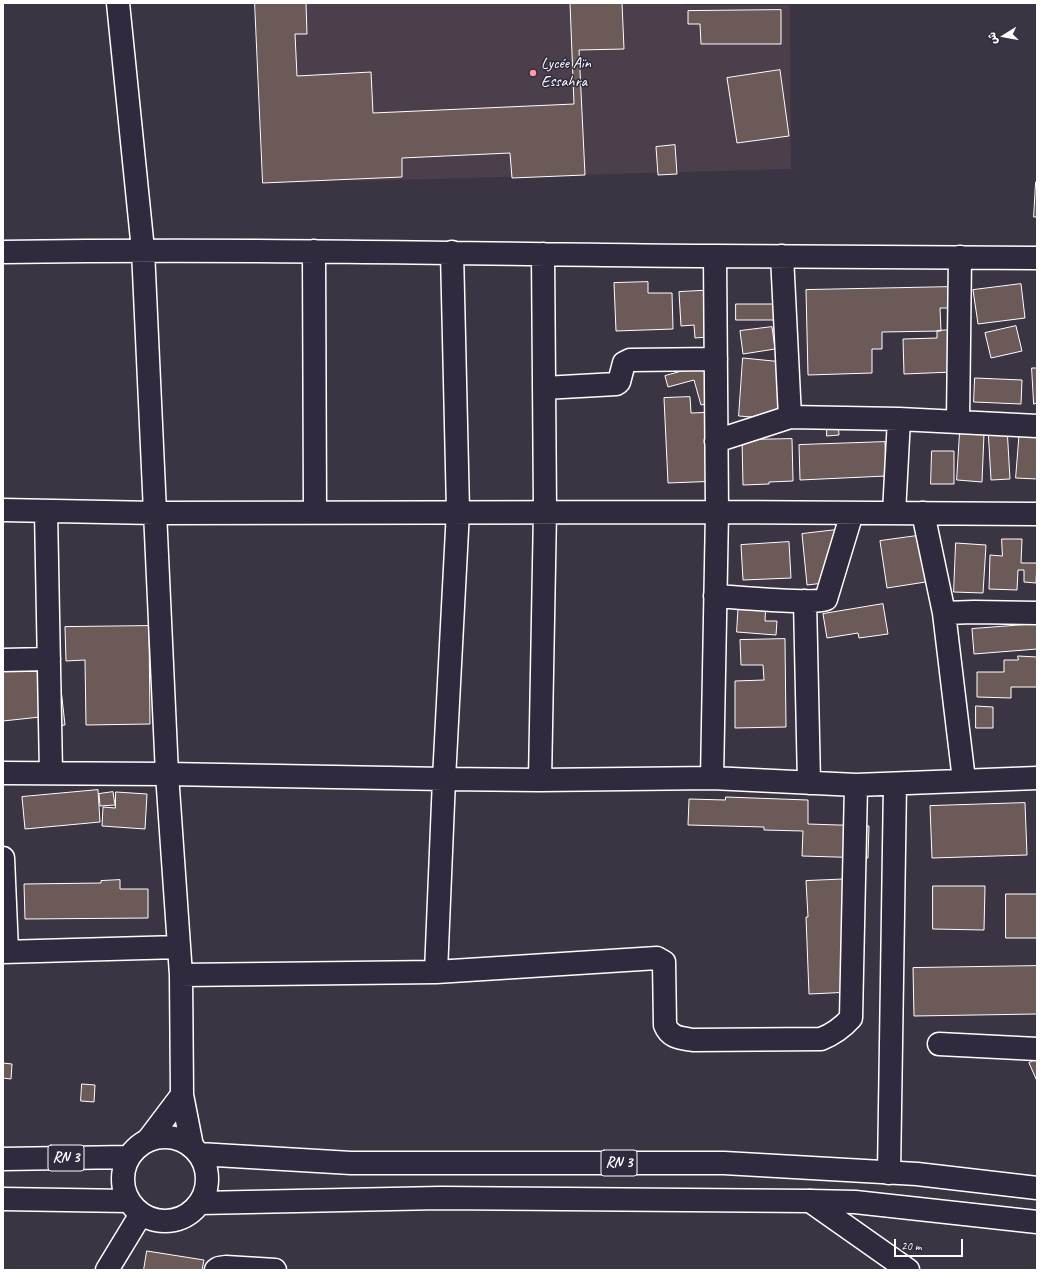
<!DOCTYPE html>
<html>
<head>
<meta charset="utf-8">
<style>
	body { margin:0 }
	#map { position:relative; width:1040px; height:1273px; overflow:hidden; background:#3b3443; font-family:Caveat,"Playpen Sans Arabic",sans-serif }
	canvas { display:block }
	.frame { position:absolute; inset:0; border:4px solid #fff; pointer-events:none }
	.north { position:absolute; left:984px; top:16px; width:40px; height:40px; -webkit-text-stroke:3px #2f2a3d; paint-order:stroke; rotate:259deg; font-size:11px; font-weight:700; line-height:16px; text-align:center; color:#fff }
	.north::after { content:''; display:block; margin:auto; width:14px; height:18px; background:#fff; clip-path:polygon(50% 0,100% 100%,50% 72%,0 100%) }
	.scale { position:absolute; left:894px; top:1239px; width:69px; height:18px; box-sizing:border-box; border:2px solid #fff; border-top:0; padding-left:5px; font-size:12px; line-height:14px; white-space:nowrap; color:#fff; -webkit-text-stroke:3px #2f2a3d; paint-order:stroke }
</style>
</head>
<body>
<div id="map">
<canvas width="1040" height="1273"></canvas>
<div class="frame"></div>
<div class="north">ش</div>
<div class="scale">20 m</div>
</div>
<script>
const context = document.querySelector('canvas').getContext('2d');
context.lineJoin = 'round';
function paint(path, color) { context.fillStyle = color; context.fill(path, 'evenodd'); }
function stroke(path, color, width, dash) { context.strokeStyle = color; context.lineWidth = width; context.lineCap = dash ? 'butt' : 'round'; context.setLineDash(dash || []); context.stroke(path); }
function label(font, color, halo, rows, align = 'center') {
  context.font = font + ' Caveat,sans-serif'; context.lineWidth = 3; context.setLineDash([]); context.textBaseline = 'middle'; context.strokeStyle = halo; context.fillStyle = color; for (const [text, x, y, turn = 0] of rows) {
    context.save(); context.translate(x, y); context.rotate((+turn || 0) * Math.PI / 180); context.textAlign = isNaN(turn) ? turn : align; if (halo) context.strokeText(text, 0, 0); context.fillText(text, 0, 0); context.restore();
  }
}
const built = new Path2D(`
	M270,3H682L683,5H790L791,169L360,181L318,179Z`);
const building = new Path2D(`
	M255,3H306L307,34H295L297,76L371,72L373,113L574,104L570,3H622L624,49L579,50L585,175L512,178L510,153L402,158V177L263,183Z
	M781,10V44H701L700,24H688V11Z
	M780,70L789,136L737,143L727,78Z
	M675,145L677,174L658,175L656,147Z
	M1036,182H1037V217H1034Z
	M648,282V293H672L673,329L616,331L614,283Z
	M1021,284L1025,318L978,324L973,290Z
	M951,287L952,308H940L941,331L882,332V349H872V373L808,375L806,290Z
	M718,290L721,336L695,338L694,325L681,326L679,292Z
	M736,304H774V320H736Z
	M1016,326L1022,351L991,358L985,333Z
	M772,327L775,349L743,354L740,331Z
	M951,330L953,372L904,374L903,339L937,338V331Z
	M743,358L783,362L778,419L739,416Z
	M709,364L719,401L701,405L694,380L668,387L665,376Z
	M1032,368H1037V403L1034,404Z
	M975,378L1022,380L1021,404L974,402Z
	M690,397L691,413L717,412L720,481L668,483L664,398Z
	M827,421H838L839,435L827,436Z
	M1007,427L1010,479L991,480L988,428Z
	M1020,428L1037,429V479L1016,478Z
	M960,432L984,434L982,482L957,480Z
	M792,439L793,481L769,482V484L743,485L742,440Z
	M885,442L886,476L800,480L799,445Z
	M932,451H954V484H931Z
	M836,530L841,581L807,585L802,534Z
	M924,535L932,581L887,588L880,541Z
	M1002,539H1022L1021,563H1037L1036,583L1024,582V570H1018L1017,590L989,589L990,555L1002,556Z
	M789,542L791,578L743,580L741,545Z
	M956,543L986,545L983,593L954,592Z
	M739,598L766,600L765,621H777L776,635L737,632Z
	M883,604L888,634L859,638L858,633L827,638L823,614Z
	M1037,624V649L974,654L972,629Z
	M149,626L150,724L86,725L85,660L66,661L65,627Z
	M785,639L786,727L735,728V681L764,680L763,665H741L740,640Z
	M1018,656L1037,657V687H1011V698L977,697V672H1004V660H1018Z
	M43,657L60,680L65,725L41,727L40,717L3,721V662Z
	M976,706L993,707V728H976Z
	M98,790L100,822L25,829L22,797Z
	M113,792L115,805L100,806L99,794Z
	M116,792L147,794L145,829L102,826L103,807L115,808Z
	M726,797L808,800V824L869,826L868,858L802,856L803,831L764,830V827L688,825L689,799L725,800Z
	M1025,803L1027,855L932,858L930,806Z
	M852,879V992L809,994L806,917H808L806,881Z
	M120,880V889H148V918L25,919L24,884L101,883V881Z
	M933,886H985L984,930L933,929Z
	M1006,894H1037V938H1006Z
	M1037,966V1014L914,1016L913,968Z
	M1037,1059V1081L1029,1063Z
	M3,1063L12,1064L11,1079L3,1078Z
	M82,1084L95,1085L94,1102L81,1101Z
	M147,1251L204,1260L202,1270H144Z`);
const minor = new Path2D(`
	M118,3L143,250L167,774L181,975L182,1095L192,1146
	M314,251L315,512
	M3,252C240,248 478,254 715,256C822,257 930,257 1037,258
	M782,256L790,417L899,419
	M544,388L616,384L619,382L624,363L630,360L716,359
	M958,422L960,257
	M716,441L790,417
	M3,510L155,513L717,512L1037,514
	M46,511L51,773
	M894,513L899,419L1037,426
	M923,513L944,613
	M715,596C734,597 814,605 826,599L852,513
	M805,601L809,783
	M3,660L49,659
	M3,773L167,774L444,779L540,780L712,778L856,785L1037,778
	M712,778L717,512L715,256
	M540,780L545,511L543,254
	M964,780L944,613L974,612L1037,613
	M3,858L7,951
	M3,952L179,947
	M436,972L444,779L458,511L452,252
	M181,975L436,972L657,958L664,962L665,1025C670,1038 681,1038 693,1040L821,1039C834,1034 842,1028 851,1018L856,785
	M939,1044L1037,1049
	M148,1140L182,1095
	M889,1173L895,784
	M810,1201L908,1270
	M107,1270L141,1214
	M216,1270L219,1268L226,1267L275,1270`);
const highway = new Path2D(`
	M123 1179a42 42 0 1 1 84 0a42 42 0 1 1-84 0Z
	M199,1154L351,1163H724L917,1174L1037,1188
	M3,1159L129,1157
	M3,1199L128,1201
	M200,1203L440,1198L810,1201L855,1202L1037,1222`);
const markers = [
	[533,73,4,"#ff9aa2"]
];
const shields = [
	[66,1158,36],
	[619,1163,36]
];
const shieldNames = [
	["RN 3",66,1158],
	["RN 3",619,1163]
];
const poiNames = [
	["Lycée Aïn",541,64],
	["Essahra",541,82]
];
paint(built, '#4a3f4a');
paint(building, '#6c5a59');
stroke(building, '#fff', 1);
stroke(minor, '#fff', 25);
stroke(highway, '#fff', 25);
stroke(minor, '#2f2a3d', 22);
stroke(highway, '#2f2a3d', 22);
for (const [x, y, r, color] of markers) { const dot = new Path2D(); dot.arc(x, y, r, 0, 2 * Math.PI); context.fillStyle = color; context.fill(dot); stroke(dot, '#2f2a3d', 1.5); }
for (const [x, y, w] of shields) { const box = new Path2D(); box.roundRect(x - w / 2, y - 13, w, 26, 3); context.fillStyle = '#2f2a3d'; context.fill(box); stroke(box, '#fff', 1); }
label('bold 15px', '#fff', null, shieldNames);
label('16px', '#fff', '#2f2a3d', poiNames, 'left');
</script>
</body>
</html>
